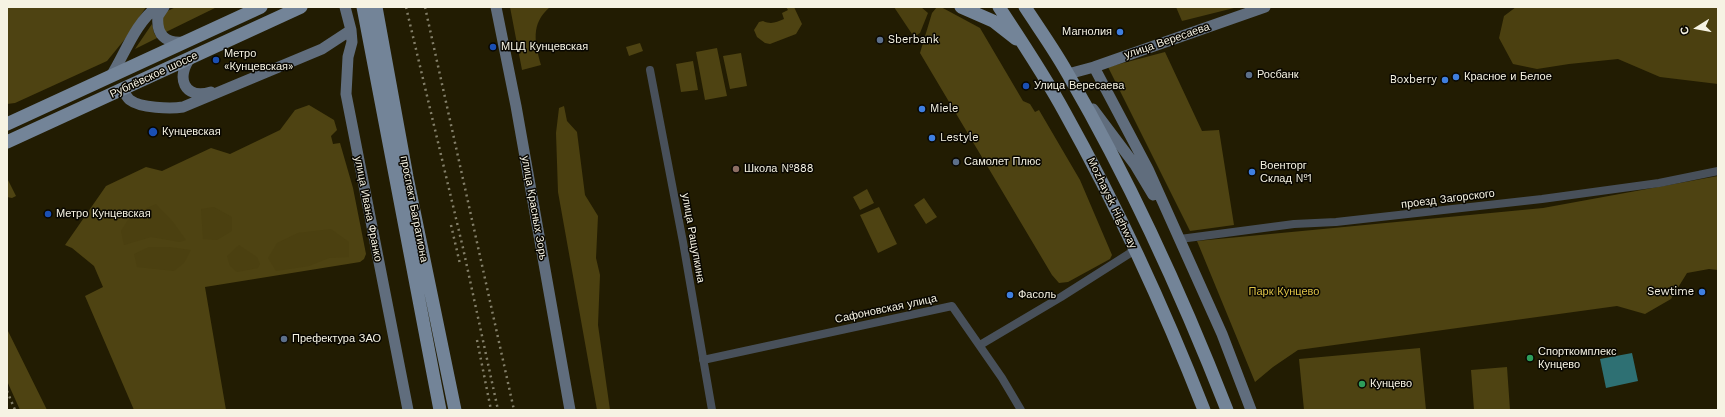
<!DOCTYPE html>
<html>
<head>
<meta charset="utf-8">
<style>
	body { margin:0 }
	#map { position:relative; width:1725px; height:417px; overflow:hidden; background:#221c02; font-family:"Work Sans",sans-serif }
	canvas { display:block }
	.frame { position:absolute; inset:0; border:8px solid #f6f3e3; pointer-events:none }
	.north { position:absolute; left:1677px; top:8px; width:40px; height:40px; -webkit-text-stroke:3px #090701; paint-order:stroke; rotate:259deg; font-size:11px; font-weight:700; line-height:16px; text-align:center; color:#f6f3e3 }
	.north::after { content:''; display:block; margin:auto; width:14px; height:18px; background:#f6f3e3; clip-path:polygon(50% 0,100% 100%,50% 72%,0 100%) }
</style>
</head>
<body>
<div id="map">
<canvas width="1725" height="417"></canvas>
<div class="frame"></div>
<div class="north">С</div>
</div>
<script>
const context = document.querySelector('canvas').getContext('2d');
context.lineJoin = 'round';
function paint(path, color) { context.fillStyle = color; context.fill(path, 'evenodd'); }
function stroke(path, color, width, dash) { context.strokeStyle = color; context.lineWidth = width; context.lineCap = dash ? 'butt' : 'round'; context.setLineDash(dash || []); context.stroke(path); }
function label(font, color, halo, rows, align = 'center') {
  context.font = font + ' "Work Sans",sans-serif'; context.lineWidth = 3; context.setLineDash([]); context.textBaseline = 'middle'; context.strokeStyle = halo; context.fillStyle = color; for (const [text, x, y, turn = 0] of rows) {
    context.save(); context.translate(x, y); context.rotate((+turn || 0) * Math.PI / 180); context.textAlign = isNaN(turn) ? turn : align; if (halo) context.strokeText(text, 0, 0); context.fillText(text, 0, 0); context.restore();
  }
}
const green = new Path2D(`
	M7,7H146L125,39L107,61L15,103L7,104Z
	M176,7H217L166,32L163,29L161,19L165,12Z
	M786,7H794L802,24L796,34L770,44L765,43L757,37L754,30L759,22L763,21C772,25 776,22 784,19L782,13L788,10Z
	M937,7H941L980,28L1023,101L1030,104L1035,112L1039,110L1080,180L1112,255L1110,259L1068,282L1059,283L1052,275L920,53L932,13Z
	M152,24L154,33L157,38L135,49Z
	M640,43L643,51L629,56L626,47Z
	M717,48L727,96L705,100L696,52Z
	M1165,52L1202,131L1219,130L1234,225L1190,231L1108,67Z
	M741,53L747,86L730,89L723,56Z
	M693,61L698,90L681,92L676,64Z
	M309,105L334,120L337,130L331,136L333,144L340,143L353,188L366,254L364,259L360,262L205,287L226,410H134L85,296L103,287L94,266L72,248L65,245L106,186L146,167L162,171L211,148L230,154L280,130L295,110Z
	M1718,176V270L1709,269L1687,273L1671,299L1645,314L1617,306L1298,350L1273,367L1255,382L1197,241L1543,208Z
	M7,178L16,196L12,198L7,197Z
	M867,189L874,203L860,210L853,197Z
	M924,198L937,217L926,224L914,205Z
	M879,207L897,244L878,253L860,215Z
	M7,329L47,410H20L7,381Z
	M1420,348L1426,410H1304L1299,359Z
	M1507,367L1510,410H1474L1471,370Z`);
const forest = new Path2D(`
	M510,7H550C530,24 535,43 541,65L522,70Z
	M894,7H921L928,13L920,33L914,37Z
	M1176,7H1234V8L1182,21Z
	M1516,7H1718V84L1660,77L1618,59L1569,64L1537,69L1513,64L1499,38L1504,16Z
	M564,106L567,121L577,132L585,195L598,216L596,258L600,275L598,325L610,410H597L558,192L556,133L559,108Z
	M156,204L173,222L186,240L180,242L151,237L124,245L121,231L131,215Z
	M214,207L232,217V231L217,240L203,239L201,209Z
	M331,229L349,242V257L329,258L309,266L276,271L268,258L277,243L298,233Z
	M239,245L257,257L260,264L258,268L237,272L230,266L227,256Z
	M149,247H169L191,250L184,263L174,271L137,267L134,254Z`);
const water = new Path2D(`
	M1632,353L1638,381L1606,388L1600,359Z`);
const street = new Path2D(`
	M650,70L683,242L712,410
	M1180,239L1294,224L1336,222L1542,199L1659,183L1718,171
	M980,345L1061,297L1135,250
	M703,360L952,306L1002,378L1021,410`);
const secondary = new Path2D(`
	M164,7L158,16C156,34 165,44 184,42
	M345,7L351,30L352,42L348,57L346,94L408,410
	M496,7L516,106L570,410
	M191,57C175,77 184,100 211,92
	M1094,67L1148,169L1222,334L1251,410
	M1068,74L1094,67L1265,7
	M111,76C125,54 135,23 157,7
	M123,90C125,93 127,98 130,100C140,108 171,109 183,107L322,49L351,30
	M1093,109L1135,165L1153,195`);
const primary = new Path2D(`
	M961,7L993,21L1016,39
	M999,7C1022,42 1045,76 1065,113C1118,208 1164,308 1204,410
	M1025,7C1040,30 1056,52 1069,76C1131,183 1182,295 1227,410
	M7,124L261,7
	M7,142L301,7`);
const rail = new Path2D(`
	M406,7L463,248L498,410
	M425,7L514,410
	M451,225L460,264
	M477,340L491,410
	M7,391L15,410`);
const primaryBridge = new Path2D(`
	M363,7L440,410
	M376,7L407,177L455,410`);
const markers = [
	[1120,32,4,"#3f7fe0"],
	[880,40,4,"#5c6f8a"],
	[493,47,4,"#1a4fb4"],
	[216,60,4,"#1a4fb4"],
	[1249,75,4,"#5c6f8a"],
	[1456,77,4,"#3f7fe0"],
	[1445,80,4,"#3f7fe0"],
	[1026,86,4,"#1a4fb4"],
	[922,109,4,"#3f7fe0"],
	[153,132,5,"#1a4fb4"],
	[932,138,4,"#3f7fe0"],
	[956,162,4,"#5c6f8a"],
	[736,169,4,"#8d6e63"],
	[1252,172,4,"#3f7fe0"],
	[48,214,4,"#1a4fb4"],
	[1702,292,4,"#3f7fe0"],
	[1010,295,4,"#3f7fe0"],
	[284,339,4,"#5c6f8a"],
	[1530,358,4,"#2e9e5b"],
	[1362,384,4,"#2e9e5b"]
];
const poiNames = [
	["Магнолия",1112,32,"right"],
	["Sberbank",888,40],
	["МЦД Кунцевская",501,47],
	["Метро",224,54],
	["«Кунцевская»",224,67],
	["Росбанк",1257,75],
	["Красное и Белое",1464,77],
	["Boxberry",1437,80,"right"],
	["Улица Вересаева",1034,86],
	["Miele",930,109],
	["Кунцевская",162,132],
	["Lestyle",940,138],
	["Самолет Плюс",964,162],
	["Военторг",1260,166],
	["Склад №1",1260,179],
	["Школа №888",744,169],
	["Метро Кунцевская",56,214],
	["Sewtime",1694,292,"right"],
	["Фасоль",1018,295],
	["Префектура ЗАО",292,339],
	["Спорткомплекс",1538,352],
	["Кунцево",1538,365],
	["Кунцево",1370,384]
];
const streetNames = [
	["улица Вересаева",1167,41,-19],
	["Рублёвское шоссе",154,75,-25],
	["проезд Загорского",1448,199,-7],
	["Mozhaysk Highway",1112,203,64],
	["улица Красных Зорь",534,208,80],
	["улица Ивана Франко",368,209,79],
	["проспект Багратиона",414,209,79],
	["улица Ращупкина",693,238,80],
	["Сафоновская улица",886,309,-12]
];
const parkNames = [
	["Парк Кунцево",1284,292]
];
paint(green, '#4e4312');
paint(forest, '#4b4010');
paint(water, '#2e7073');
stroke(street, '#48505a', 8);
stroke(secondary, '#606d7d', 11);
stroke(primary, '#738498', 13);
stroke(rail, '#837f69', 2.5, [2, 4]);
stroke(primaryBridge, '#738498', 13);
for (const [x, y, r, color] of markers) { const dot = new Path2D(); dot.arc(x, y, r, 0, 2 * Math.PI); context.fillStyle = color; context.fill(dot); stroke(dot, '#090701', 1.5); }
label('11px', '#f6f3e3', '#090701', poiNames, 'left');
label('11px', '#f6f3e3', '#090701', streetNames);
label('11px', '#dcc147', '#090701', parkNames);
</script>
</body>
</html>
